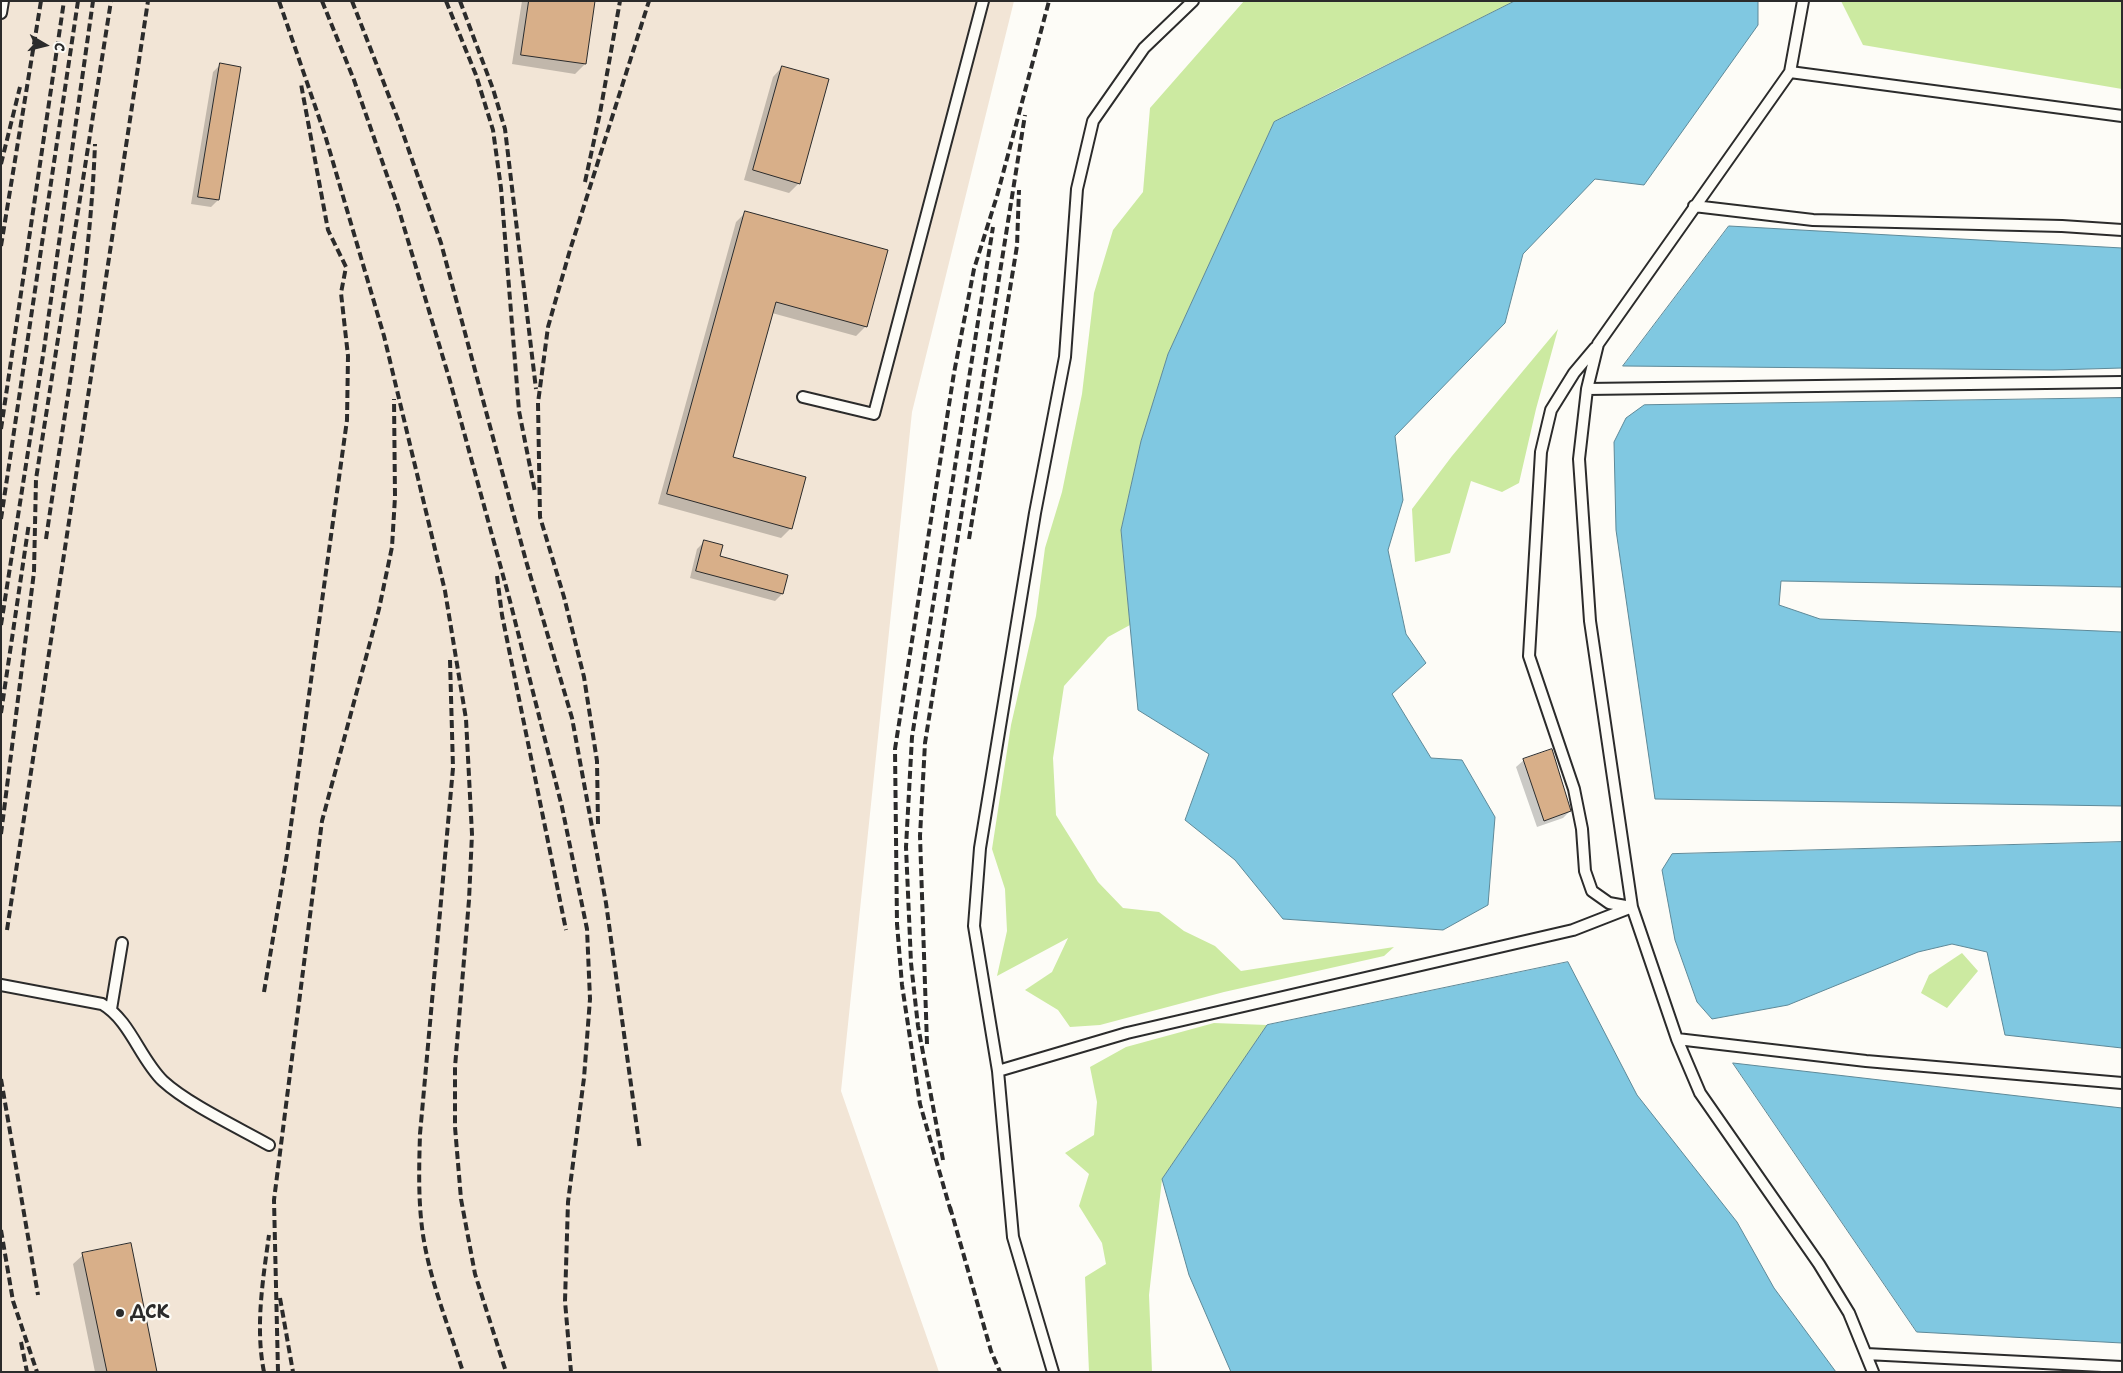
<!DOCTYPE html>
<html>
<head>
<meta charset="utf-8">
<style>
	body { margin:0 }
	#map { position:relative; width:2123px; height:1373px; overflow:hidden; background:#fdfcf7; font-family:"Shantell Sans",sans-serif }
	canvas { display:block }
	.frame { position:absolute; inset:0; border:2px solid #2b2b2b; pointer-events:none }
	.north { position:absolute; left:20px; top:20px; width:50px; height:50px; -webkit-text-stroke:4px #fdfcf7; paint-order:stroke; rotate:98deg; font-size:14px; font-weight:700; line-height:20px; text-align:center; color:#2b2b2b }
	.north::after { content:''; display:block; margin:auto; width:18px; height:22px; background:#2b2b2b; clip-path:polygon(50% 0,100% 100%,50% 72%,0 100%) }
</style>
</head>
<body>
<div id="map">
<canvas width="2123" height="1373"></canvas>
<div class="frame"></div>
<div class="north">С</div>
</div>
<script>
const context = document.querySelector('canvas').getContext('2d');
context.lineJoin = 'round';
function paint(path, color) { context.fillStyle = color; context.fill(path, 'evenodd'); }
function stroke(path, color, width, dash) { context.strokeStyle = color; context.lineWidth = width; context.lineCap = dash ? 'butt' : 'round'; context.setLineDash(dash || []); context.stroke(path); }
function label(font, color, halo, rows, align = 'center') {
  context.font = font + ' "Shantell Sans",sans-serif'; context.lineWidth = 4.5; context.setLineDash([]); context.textBaseline = 'middle'; context.strokeStyle = halo; context.fillStyle = color; for (const [text, x, y, turn = 0] of rows) {
    context.save(); context.translate(x, y); context.rotate((+turn || 0) * Math.PI / 180); context.textAlign = isNaN(turn) ? turn : align; if (halo) context.strokeText(text, 0, 0); context.fillText(text, 0, 0); context.restore();
  }
}
const built = new Path2D(`
	M1,1H1014L912,412L841,1091L939,1372H1Z`);
const green = new Path2D(`
	M1244,1H1515L1337,89L1274,122L1168,354L1141,441L1121,530L1130,625L1108,637L1064,686L1053,758L1056,815L1098,882L1123,908L1159,912L1184,931L1215,946L1241,971L1394,947L1384,956L1224,992L1100,1025L1070,1027L1058,1010L1025,990L1052,972L1068,938L997,976L1007,931L1005,889L992,849L1011,725L1036,616L1045,548L1062,492L1082,394L1094,293L1113,230L1143,192L1150,108Z
	M1841,1H2122V89L1863,45Z
	M1558,329L1536,409L1519,483L1502,492L1471,481L1450,553L1415,562L1412,509L1452,456Z
	M1962,953L1978,971L1947,1008L1921,993L1929,975Z
	M1214,1023L1267,1025L1162,1179L1149,1295L1152,1372H1089L1085,1277L1106,1264L1102,1243L1079,1206L1089,1174L1065,1153L1094,1135L1097,1102L1090,1067L1126,1047Z`);
const water = new Path2D(`
	M1515,1H1758V25L1644,185L1595,179L1523,254L1505,323L1395,436L1403,500L1388,550L1406,634L1426,663L1392,694L1431,758L1462,760L1495,817L1488,905L1443,930L1283,919L1235,860L1185,820L1209,754L1138,710L1121,530L1141,441L1168,354L1274,122Z
	M1729,226L2122,248V368L2053,370L1623,366Z
	M2122,398V587L1781,581L1779,605L1820,619L2122,632V806L1655,799L1616,530L1614,442L1626,418L1644,405Z
	M2122,842V1048L2005,1035L1987,952L1952,944L1918,952L1788,1005L1712,1019L1697,1002L1675,940L1662,870L1672,854Z
	M1568,962L1637,1095L1737,1222L1774,1288L1836,1372H1231L1189,1275L1162,1179L1267,1025Z
	M1733,1063L2122,1108V1343L1917,1332Z`);
const shadow = new Path2D(`
	M522,1H594L585,64L575,74L512,64Z
	M220,65L218,200L211,207L191,204L213,72Z
	M782,67L799,183L789,193L744,180L773,77Z
	M746,212L866,326L856,336L772,313L732,458L791,528L781,538L658,504L736,222Z
	M704,542L718,557L782,594L775,601L690,578L697,549Z
	M1524,760L1570,811L1563,818L1537,827L1516,767Z
	M83,1255L156,1372H95L73,1264Z`);
const building = new Path2D(`
	M529,1H595L586,64L521,55Z
	M220,63L241,67L219,200L198,197Z
	M782,66L829,79L800,184L753,170Z
	M745,211L888,250L867,327L776,302L733,457L806,477L792,529L667,494Z
	M704,540L723,545L720,556L788,575L783,594L696,571Z
	M1552,749L1571,811L1544,821L1523,759Z
	M131,1243L157,1372H107L82,1253Z`);
const service = new Path2D(`
	M1803,1L1790,72L1598,344L1587,389L1579,459L1590,621L1632,907L1677,1039L1700,1093L1819,1264L1849,1313L1873,1372
	M1,13L3,1
	M1790,72L2122,116
	M1694,206L1813,220L2062,226L2122,230
	M1595,348L1574,373L1551,410L1541,452L1529,656L1574,789L1582,829L1585,871L1592,891L1609,903L1631,907
	M1587,389L2122,382
	M803,397L874,414L983,1
	M1,985L102,1004C130,1020 140,1059 163,1081C188,1104 239,1128 269,1145
	M111,1009L122,943
	M1677,1039L1866,1061L2122,1083
	M998,1071L1127,1033L1573,930L1632,907
	M1866,1354L2122,1367
	M1053,1372L1013,1237L998,1071L974,926L980,848L1035,513L1065,357L1077,189L1093,121L1144,48L1193,1`);
const rail = new Path2D(`
	M279,1L325,135L384,336L445,591L466,719L472,834L469,900L455,1067V1127L461,1199L475,1274L506,1372
	M322,1L354,80L398,207L450,381L510,601L562,807L587,929L590,999L584,1078L568,1202L565,1301L571,1372
	M352,1L399,122L441,243L526,561L572,718L606,903L640,1150
	M446,1L476,75L493,130L501,188L519,411L535,492
	M460,1L493,89L505,129L536,389
	M1,164L20,87
	M585,182L600,113L620,1
	M1,246L41,1
	M1,429L64,1
	M1,519L78,1
	M46,539C65,408 90,276 95,144
	M969,539L1017,246L1019,190
	M497,576L502,615L566,930
	M1,625L44,349L93,1
	M450,660L453,768L420,1134C419,1168 418,1201 423,1235C430,1281 449,1327 463,1372
	M1,713L29,523
	M598,824L597,761L584,677L564,597L540,517L538,403L548,327L570,250L649,1
	M1,834L34,572L36,479L111,1
	M7,930L148,1
	M264,992L287,854L347,420L348,356L341,293L346,267L328,230L301,84
	M927,1044L920,836L925,743L1025,115
	M1,1079L38,1295
	M943,1160L918,1026L911,963L906,847L912,737L993,227
	M950,1207L991,1351L1000,1372
	M951,1212L920,1104L902,985L897,924L895,749L954,373L974,269L997,196L1049,1
	M1,1230L13,1301L37,1372
	M280,1298L293,1372
	M21,1342L27,1372
	M264,1372C255,1327 263,1279 269,1235
	M278,1372L274,1200L322,821L379,609L392,547L395,497L394,399`);
const markers = [
	[120,1313,5,"#2b2b2b"]
];
const poiNames = [
	["ДСК",130,1313]
];
paint(built, '#f2e5d6');
paint(green, '#cceaa1');
paint(water, '#80c8e1');
stroke(water, '#5e8998', 1);
paint(shadow, '#0003');
paint(building, '#d8af89');
stroke(building, '#2b2b2b', 1);
stroke(service, '#2b2b2b', 14);
stroke(service, '#fdfcf7', 10);
stroke(rail, '#2b2b2b', 4, [8, 4]);
for (const [x, y, r, color] of markers) { const dot = new Path2D(); dot.arc(x, y, r, 0, 2 * Math.PI); context.fillStyle = color; context.fill(dot); stroke(dot, '#fdfcf7', 2); }
label('bold 19px', '#2b2b2b', '#fdfcf7', poiNames, 'left');
</script>
</body>
</html>
